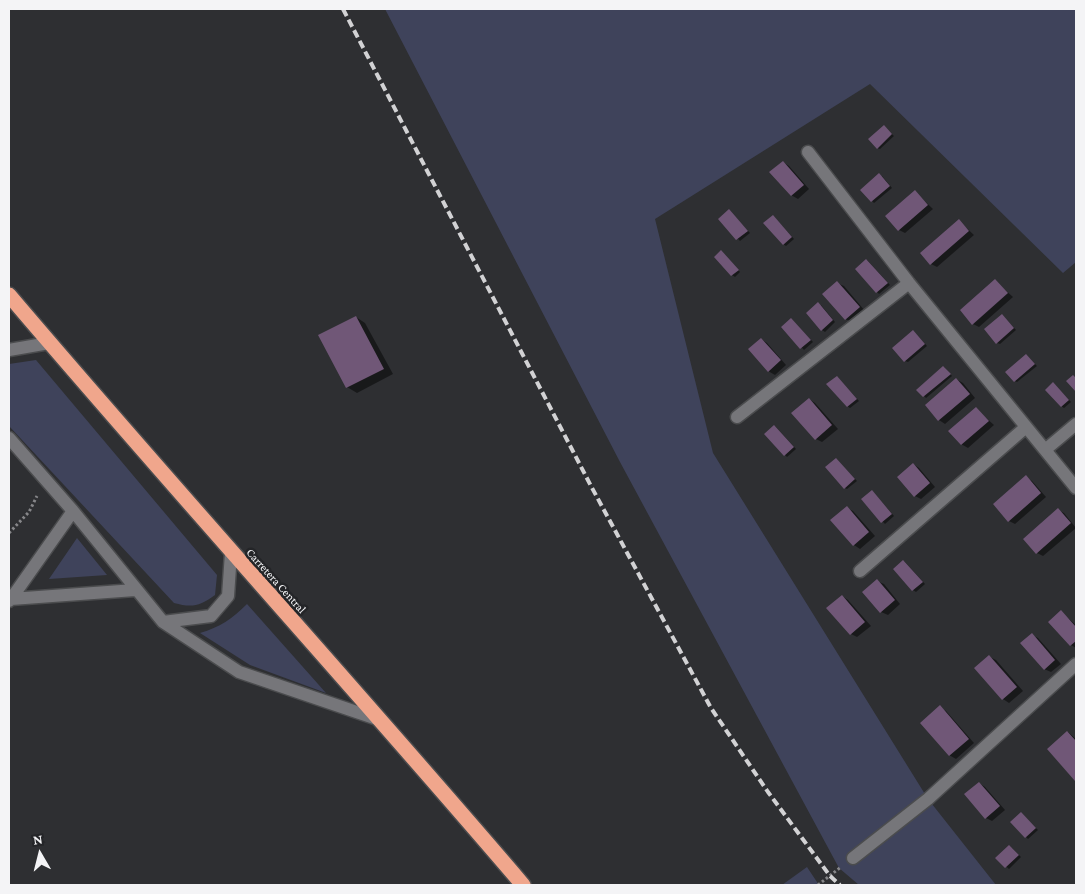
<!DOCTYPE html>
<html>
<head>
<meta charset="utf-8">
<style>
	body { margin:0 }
	#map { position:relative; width:1085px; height:894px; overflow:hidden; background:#2e2f32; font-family:"Crimson Pro",serif }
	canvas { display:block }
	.frame { position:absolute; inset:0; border:10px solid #f4f4f6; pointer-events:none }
	.north { position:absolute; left:15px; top:829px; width:50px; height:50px; -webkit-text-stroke:4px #242528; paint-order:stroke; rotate:352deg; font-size:14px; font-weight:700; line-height:20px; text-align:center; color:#f4f4f6 }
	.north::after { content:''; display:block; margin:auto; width:18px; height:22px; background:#f4f4f6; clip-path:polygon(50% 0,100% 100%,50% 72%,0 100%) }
</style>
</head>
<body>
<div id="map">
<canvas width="1085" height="894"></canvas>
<div class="frame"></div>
<div class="north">N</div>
</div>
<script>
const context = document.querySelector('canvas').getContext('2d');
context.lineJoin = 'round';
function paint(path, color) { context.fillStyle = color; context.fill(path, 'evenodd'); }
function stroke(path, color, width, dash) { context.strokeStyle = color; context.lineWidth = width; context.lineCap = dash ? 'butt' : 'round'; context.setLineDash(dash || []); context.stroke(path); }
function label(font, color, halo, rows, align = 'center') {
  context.font = font + ' "Crimson Pro",serif'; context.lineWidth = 5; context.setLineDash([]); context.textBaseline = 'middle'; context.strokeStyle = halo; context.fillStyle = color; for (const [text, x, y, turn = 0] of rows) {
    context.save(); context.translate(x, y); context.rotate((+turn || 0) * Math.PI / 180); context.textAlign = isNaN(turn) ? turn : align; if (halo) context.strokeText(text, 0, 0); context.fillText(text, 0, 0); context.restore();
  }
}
const green = new Path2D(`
	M385,9H1076V262L1063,273L870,84L655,219L713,453L928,799L996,885H859L839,868L620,462Z
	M36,360L217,575L215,595C200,606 192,608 174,603L9,426V364Z
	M77,538L107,575L49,579Z
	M247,604L326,693L250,665L200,633C220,627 232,619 247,604Z
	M807,867L819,885H782Z`);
const shadow = new Path2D(`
	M884,127L894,136L880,149L877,148Z
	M783,162L789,166L809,189L798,199L791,195Z
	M882,176L892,188L874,203L872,201Z
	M915,192L933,209L905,233L899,230Z
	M729,211L750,233L740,241L720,219Z
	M775,218L794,239L786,246L783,244Z
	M959,221L974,235L937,267L931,264Z
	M722,252L740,272L735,277L732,275Z
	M867,260L890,285L879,294L877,292Z
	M995,281L1013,297L979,327L973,324Z
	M837,283L844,286L865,311L852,322L845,319Z
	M821,305L835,322L825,332L822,330Z
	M356,317L365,323L393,374L357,393L347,387Z
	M1004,317L1016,330L1000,344L997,343Z
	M792,320L813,342L804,350L783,327Z
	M916,334L927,346L908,362L905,361Z
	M761,339L767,343L786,365L775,375L768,371Z
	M1027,356L1037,366L1017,382L1015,381Z
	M944,367L952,376L926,398L918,390Z
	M839,379L859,401L850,408L847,406Z
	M956,379L963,383L975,398L945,424L939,420Z
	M1054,384L1071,402L1064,408L1061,406Z
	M809,399L815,403L838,429L822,442L816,439Z
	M976,409L994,425L968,448L961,444Z
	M775,426L796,449L787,457L785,455Z
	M836,459L857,481L847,489L845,488Z
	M913,464L919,468L935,487L921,499L915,496Z
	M1026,477L1032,481L1046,497L1015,524L1009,521Z
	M874,493L894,516L885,524L862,500Z
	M847,508L853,511L875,536L860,549L854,545L832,520Z
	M1058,510L1064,513L1076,528L1043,556L1037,553Z
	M904,561L925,584L916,592L913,590Z
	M877,581L884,584L900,604L888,615L881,612Z
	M842,596L848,600L871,626L857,637L851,634Z
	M1061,612L1076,625V648L1071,645Z
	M1032,635L1038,638L1061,664L1051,672L1044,669Z
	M990,657L996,660L1023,691L1009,703L1003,699L976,668Z
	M940,707L946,711L974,743L956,759L949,755Z
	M1068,732L1076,739V781L1048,749Z
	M979,783L985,787L1005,810L992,821L986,818Z
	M1021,814L1038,830L1028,839L1026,837Z
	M1012,848L1021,857L1009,869L997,858Z`);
const building = new Path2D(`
	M884,125L892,134L877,149L868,139Z
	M783,161L804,185L791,196L769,172Z
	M879,173L890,186L871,202L860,190Z
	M915,190L928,205L898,231L885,216Z
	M729,209L748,231L736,240L718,219Z
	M773,215L792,237L783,245L763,223Z
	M959,219L969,231L930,265L920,253Z
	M721,250L739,270L731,276L714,257Z
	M866,259L888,283L876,293L855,269Z
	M995,279L1008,293L972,325L960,310Z
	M837,281L860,307L845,320L822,294Z
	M818,302L833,320L821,331L806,313Z
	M1002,314L1014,328L996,344L984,329Z
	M356,316L384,369L346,388L318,335Z
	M791,318L811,340L800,349L781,327Z
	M913,330L925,344L904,362L892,348Z
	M761,338L781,360L768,372L748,349Z
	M1026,354L1035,364L1014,382L1005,372Z
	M943,366L951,374L923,397L916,390Z
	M1073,375L1076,378V392L1066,381Z
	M837,376L857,399L847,407L826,384Z
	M956,378L970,394L938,421L925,405Z
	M1053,382L1069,400L1061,407L1045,390Z
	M809,398L832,425L815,440L791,413Z
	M976,407L989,421L961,445L948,431Z
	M774,425L794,447L784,456L764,434Z
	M836,458L855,479L844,489L825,467Z
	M913,463L930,483L914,497L897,477Z
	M1026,475L1041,493L1008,522L993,504Z
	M872,490L892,514L881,523L861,499Z
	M847,506L869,532L853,546L830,520Z
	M1058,508L1071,523L1036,554L1023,539Z
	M903,560L923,582L912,591L893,569Z
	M877,579L895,600L880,613L862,592Z
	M842,595L865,622L850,635L826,608Z
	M1061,610L1076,627V641L1070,646L1048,622Z
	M1032,633L1055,660L1044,670L1020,643Z
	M989,655L1017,687L1002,700L974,668Z
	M940,705L969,739L949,756L920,723Z
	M1067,731L1076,741L1075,781L1047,749Z
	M979,782L1000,806L985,819L964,794Z
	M1021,812L1036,828L1025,838L1010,822Z
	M1009,845L1019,855L1005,868L995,858Z`);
const path = new Path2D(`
	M9,533L29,512L37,496
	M818,885L841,867`);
const lane = new Path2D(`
	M9,350L49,343
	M9,438L73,511L163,622L239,672L380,720
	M11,599L73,511
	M9,601L11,599L135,590
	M163,622L211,616L228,596L231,553`);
const street = new Path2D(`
	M808,152L909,283L1076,488
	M737,417L909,283
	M1045,450L1076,424
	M860,571L1026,427
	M853,858L928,799L1076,664`);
const highway = new Path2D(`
	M9,295C178,494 354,687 523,885`);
const rail = new Path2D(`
	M343,9L591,486L711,708L768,792L830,876L840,885`);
const streetNames = [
	["Carretera Central",276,581,48]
];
paint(green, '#3f435b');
paint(shadow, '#0007');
paint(building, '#705777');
stroke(lane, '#4b4c4e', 15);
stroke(street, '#4b4c4e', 15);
stroke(highway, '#4b4c4e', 18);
stroke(path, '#868689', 3, [2.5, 2.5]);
stroke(lane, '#76767a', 12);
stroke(street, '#76767a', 12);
stroke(highway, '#f0a68c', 15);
stroke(rail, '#d2d2d4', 4, [8, 4]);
label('12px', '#f4f4f6', '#242528', streetNames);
</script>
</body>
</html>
